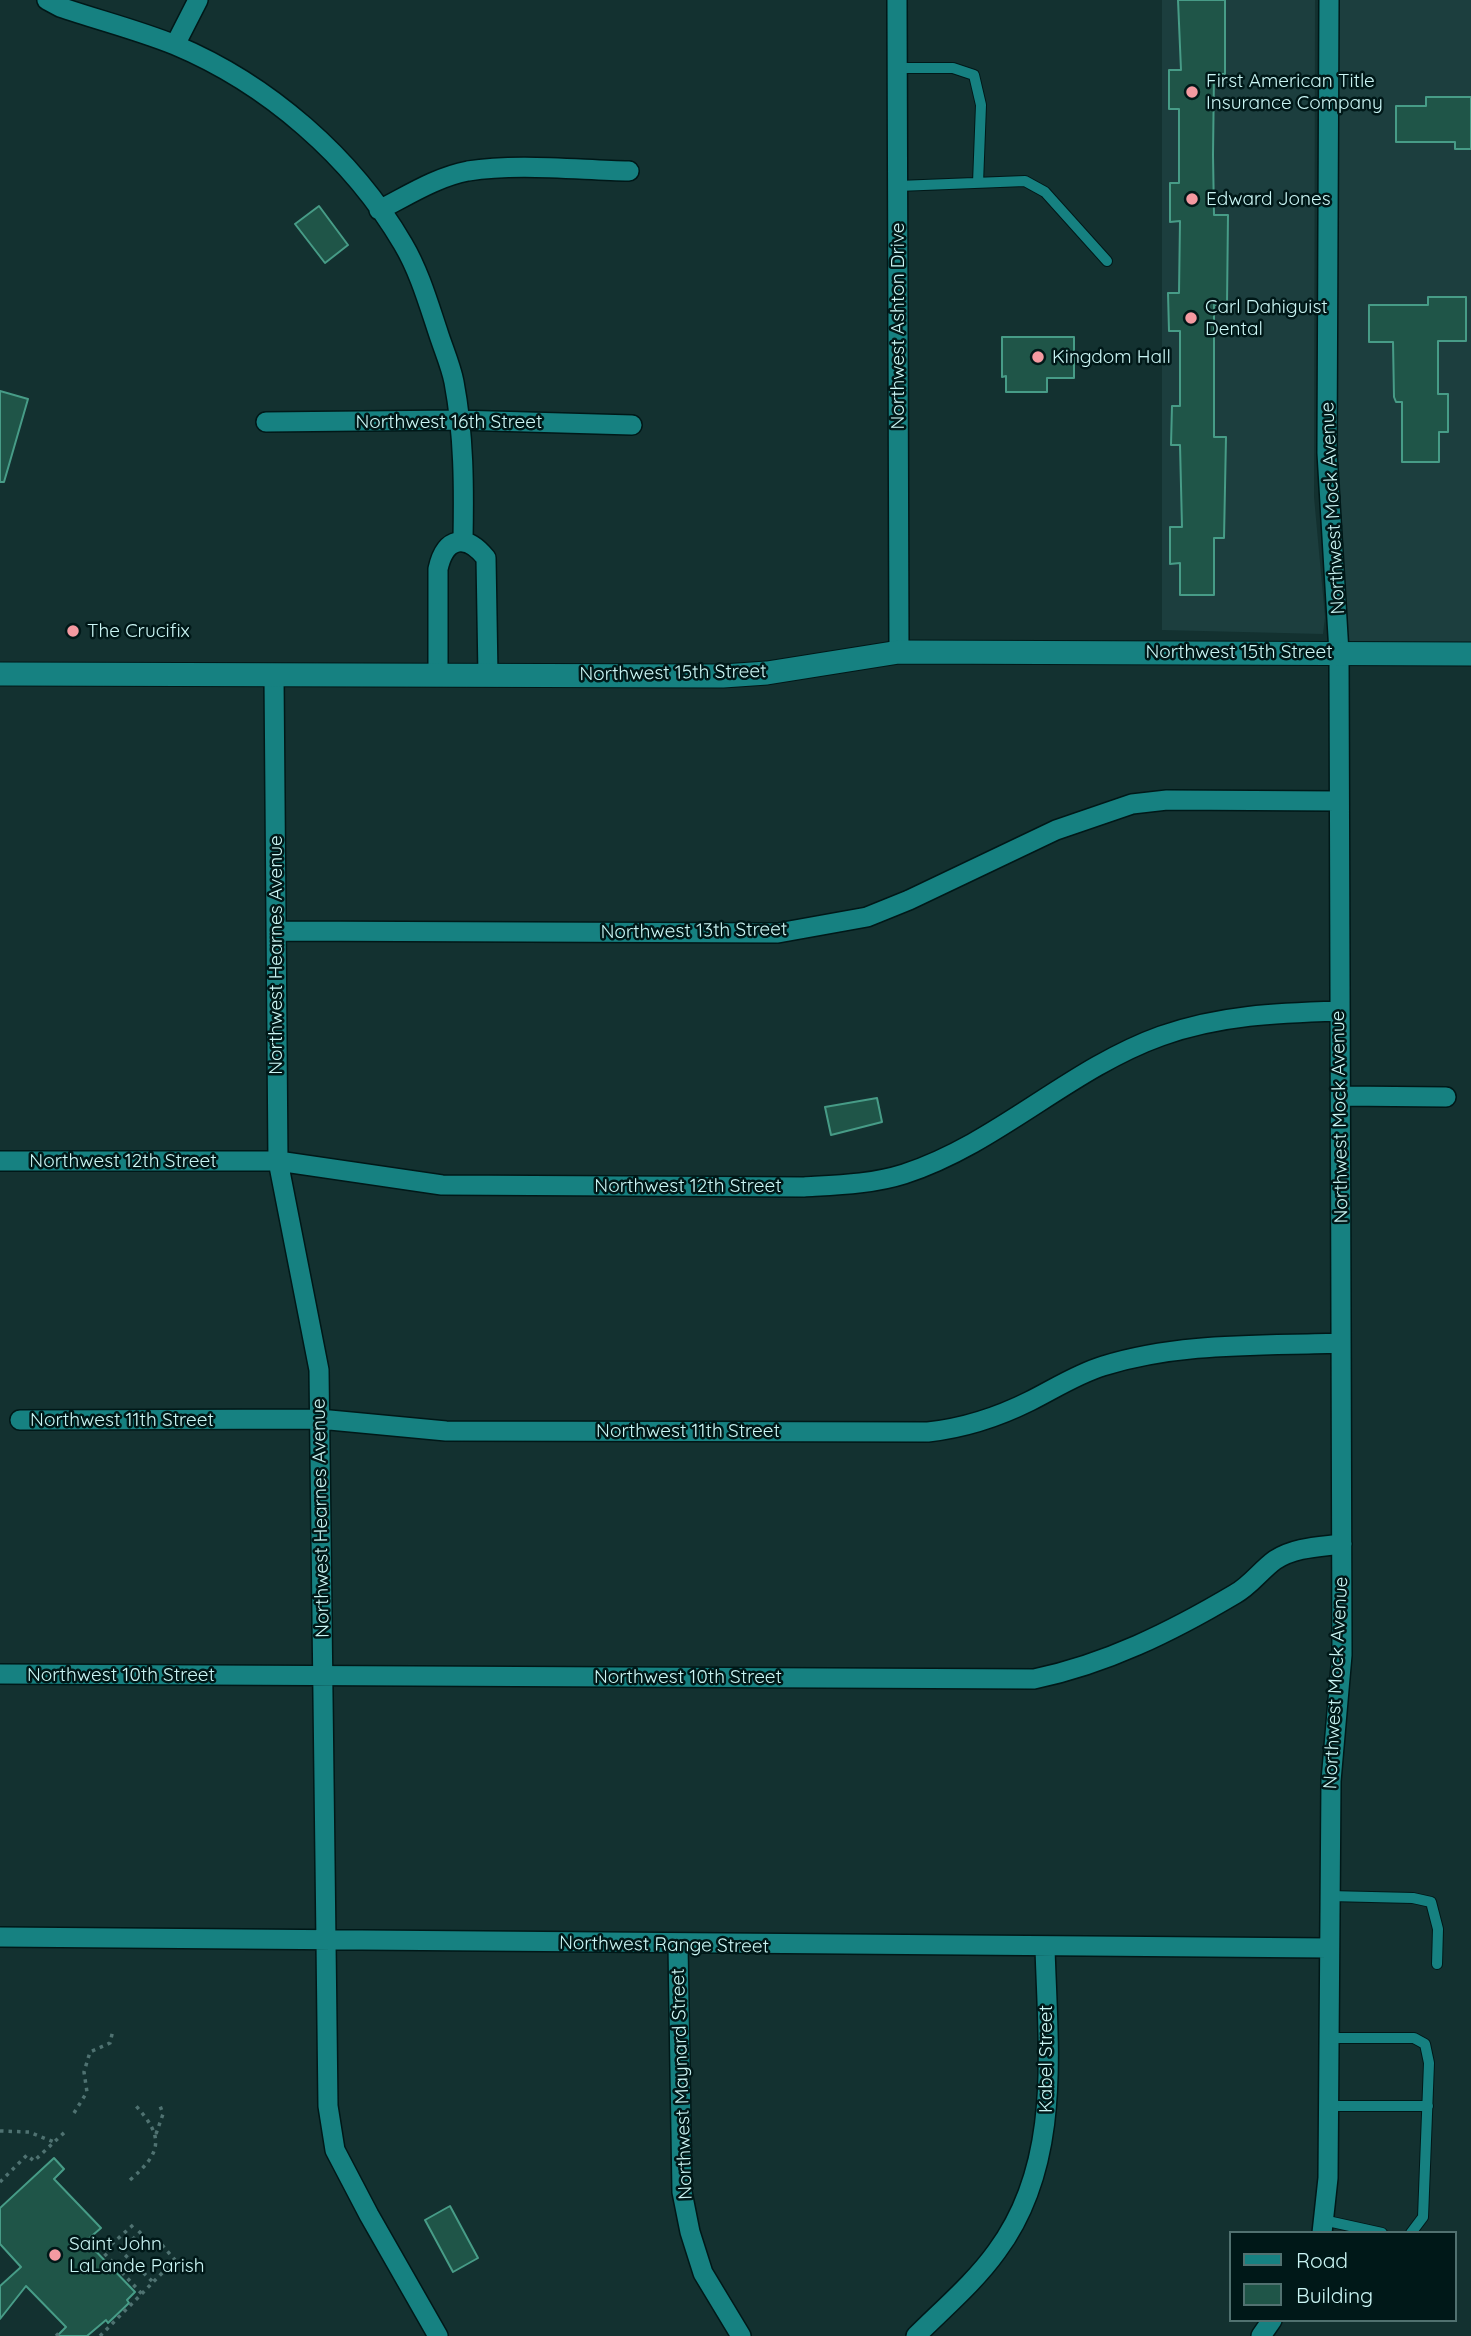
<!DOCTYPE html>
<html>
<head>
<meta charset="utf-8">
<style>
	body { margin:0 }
	#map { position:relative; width:1471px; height:2336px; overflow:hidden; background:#133130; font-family:Quicksand,sans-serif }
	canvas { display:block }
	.legend { position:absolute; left:1229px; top:2231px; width:228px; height:91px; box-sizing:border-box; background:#001818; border:2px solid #517170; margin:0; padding:9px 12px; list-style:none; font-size:21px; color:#cbf6f5 }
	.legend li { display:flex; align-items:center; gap:14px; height:35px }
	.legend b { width:35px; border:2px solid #517170 }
</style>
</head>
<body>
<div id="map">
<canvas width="1471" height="2336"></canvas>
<ul class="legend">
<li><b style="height:9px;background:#168181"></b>Road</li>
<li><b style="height:19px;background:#1f5548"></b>Building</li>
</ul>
</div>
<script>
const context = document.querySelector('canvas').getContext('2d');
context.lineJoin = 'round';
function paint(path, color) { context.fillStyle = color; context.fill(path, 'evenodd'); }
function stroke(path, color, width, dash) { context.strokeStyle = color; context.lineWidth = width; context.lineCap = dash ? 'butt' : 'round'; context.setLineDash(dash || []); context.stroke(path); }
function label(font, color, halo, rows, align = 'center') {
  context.font = font + ' Quicksand,sans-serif'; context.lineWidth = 5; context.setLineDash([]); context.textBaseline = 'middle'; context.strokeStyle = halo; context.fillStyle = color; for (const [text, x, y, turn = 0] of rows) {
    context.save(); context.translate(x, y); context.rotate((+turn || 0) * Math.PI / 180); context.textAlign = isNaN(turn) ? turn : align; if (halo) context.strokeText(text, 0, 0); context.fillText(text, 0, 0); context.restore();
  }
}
const built = new Path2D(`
	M1162,0H1315L1314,497L1325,617L1323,634L1162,630Z
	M1329,0H1471V654L1339,653Z`);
const building = new Path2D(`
	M1178,0H1225V74H1214L1213,155L1214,215H1228L1227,304L1214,305V437H1226L1224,538H1214V595H1180V563L1170,564V527H1182L1180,445H1171L1172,406H1180V331H1169L1168,293H1179L1180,221L1170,222V183H1179V109H1169V70H1181Z
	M1426,97H1471V149H1455V142H1396V106H1426Z
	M319,206L348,245L325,263L295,224Z
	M1428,297H1466V341H1438V394H1448V432H1439V462H1402V402H1396L1394,397L1393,342H1369V305H1428Z
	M1002,337H1074V378H1047V392H1006V376L1002,377Z
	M0,391L28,399L4,482H0Z
	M877,1098L882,1122L831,1135L825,1107Z
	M54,2158L64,2169L54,2179L101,2228L86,2241L135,2292L127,2300L129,2303L108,2323L106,2320L87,2336H57L66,2327L26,2286L0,2319V2286L21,2267L0,2244V2208Z
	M450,2206L478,2258L453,2272L425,2220Z`);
const path = new Path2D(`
	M74,2113L87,2092L84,2072L90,2052L110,2043L113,2030
	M0,2131L29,2132L54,2142
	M156,2134L163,2114L159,2103
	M130,2180C161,2153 165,2138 136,2106
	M0,2182L27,2155L34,2161L67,2130
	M133,2225L103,2252L142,2294
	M141,2231L121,2251L154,2283
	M162,2245L175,2260
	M56,2336L61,2331
	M100,2336L175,2260L185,2272`);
const service = new Path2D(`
	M897,68H953L974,75L981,105L978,183
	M898,186L1025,181L1045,192L1107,261
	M1329,1896L1413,1898L1431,1902L1438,1929L1437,1964
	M1328,2038H1414L1425,2044L1429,2063L1423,2217L1411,2233
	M1327,2106H1428
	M1323,2220L1382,2233`);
const minor = new Path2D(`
	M47,0L60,7C98,20 138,30 175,45C268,84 352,157 403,244C419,271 428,302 438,332C443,348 451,366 454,382C464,435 464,487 463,540
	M897,0L899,652
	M175,45L198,0
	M379,210C407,196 436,177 468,171C517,163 578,170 629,171
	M266,422L457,420L632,425
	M438,674V569C445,537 466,533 486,558L488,675
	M274,677L278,1161L319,1370L328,2106L335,2150L369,2215L438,2336
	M276,931L778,933L867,917L909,900L1056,830L1132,804L1167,800L1338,801
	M1342,1096L1446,1097
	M0,1161H278L442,1185L804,1187C837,1185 873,1184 904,1174C997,1144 1069,1069 1161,1036C1220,1015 1277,1013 1339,1011
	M20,1420L319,1419L446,1431L928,1432C964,1428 998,1417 1030,1401C1054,1389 1077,1374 1103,1366C1180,1342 1261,1346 1341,1343
	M0,1674L1034,1679C1106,1664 1171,1632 1235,1594C1250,1586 1261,1570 1275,1560C1295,1547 1319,1547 1342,1544
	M0,1937L1328,1948
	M678,1945L682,2192L690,2232L703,2273L741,2336
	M1322,2233L1328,2178L1331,1781L1342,1655L1339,653L1327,453L1329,0
	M916,2336C943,2309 975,2282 997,2251C1062,2163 1048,2051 1045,1948
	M1261,2336L1272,2320`);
const tertiary = new Path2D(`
	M0,674L723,676L767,673L899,652L1471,654`);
const markers = [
	[1192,92,7,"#f49aa1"],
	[1192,199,7,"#f49aa1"],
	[1191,318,7,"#f49aa1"],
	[1038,357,7,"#f49aa1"],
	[73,631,7,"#f49aa1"],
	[55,2255,7,"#f49aa1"]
];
const poiNames = [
	["First American Title",1206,81],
	["Insurance Company",1206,103],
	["Edward Jones",1206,199],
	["Carl Dahiguist",1205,307],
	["Dental",1205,329],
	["Kingdom Hall",1052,357],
	["The Crucifix",87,631],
	["Saint John",69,2244],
	["LaLande Parish",69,2266]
];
const streetNames = [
	["Northwest Ashton Drive",898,326,-90],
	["Northwest 16th Street",449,422],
	["Northwest Mock Avenue",1333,508,-93],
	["Northwest 15th Street",1239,652],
	["Northwest 15th Street",673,673,-1],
	["Northwest 13th Street",694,931,-1],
	["Northwest Hearnes Avenue",276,955,-90],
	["Northwest Mock Avenue",1340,1117,-91],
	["Northwest 12th Street",123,1161],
	["Northwest 12th Street",688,1186],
	["Northwest 11th Street",122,1420],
	["Northwest 11th Street",688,1431],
	["Northwest Hearnes Avenue",321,1518,-91],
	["Northwest 10th Street",121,1675],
	["Northwest 10th Street",688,1677],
	["Northwest Mock Avenue",1336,1683,-87],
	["Northwest Range Street",664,1945,1],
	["Kabel Street",1046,2059,-90],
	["Northwest Maynard Street",682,2084,-92]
];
paint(built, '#1c3e3e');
paint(building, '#1f5548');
stroke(building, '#479c87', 2);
stroke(service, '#001818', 12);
stroke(minor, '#001818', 22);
stroke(tertiary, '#001818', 25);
stroke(path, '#4f7271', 3.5, [3.5, 5]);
stroke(service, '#168181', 10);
stroke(minor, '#168181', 19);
stroke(tertiary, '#168181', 23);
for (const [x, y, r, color] of markers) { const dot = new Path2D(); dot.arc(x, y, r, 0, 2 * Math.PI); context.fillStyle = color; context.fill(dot); stroke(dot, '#001818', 2.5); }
label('19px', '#cbf6f5', '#001818', poiNames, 'left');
label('19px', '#cbf6f5', '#001818', streetNames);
</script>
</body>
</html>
